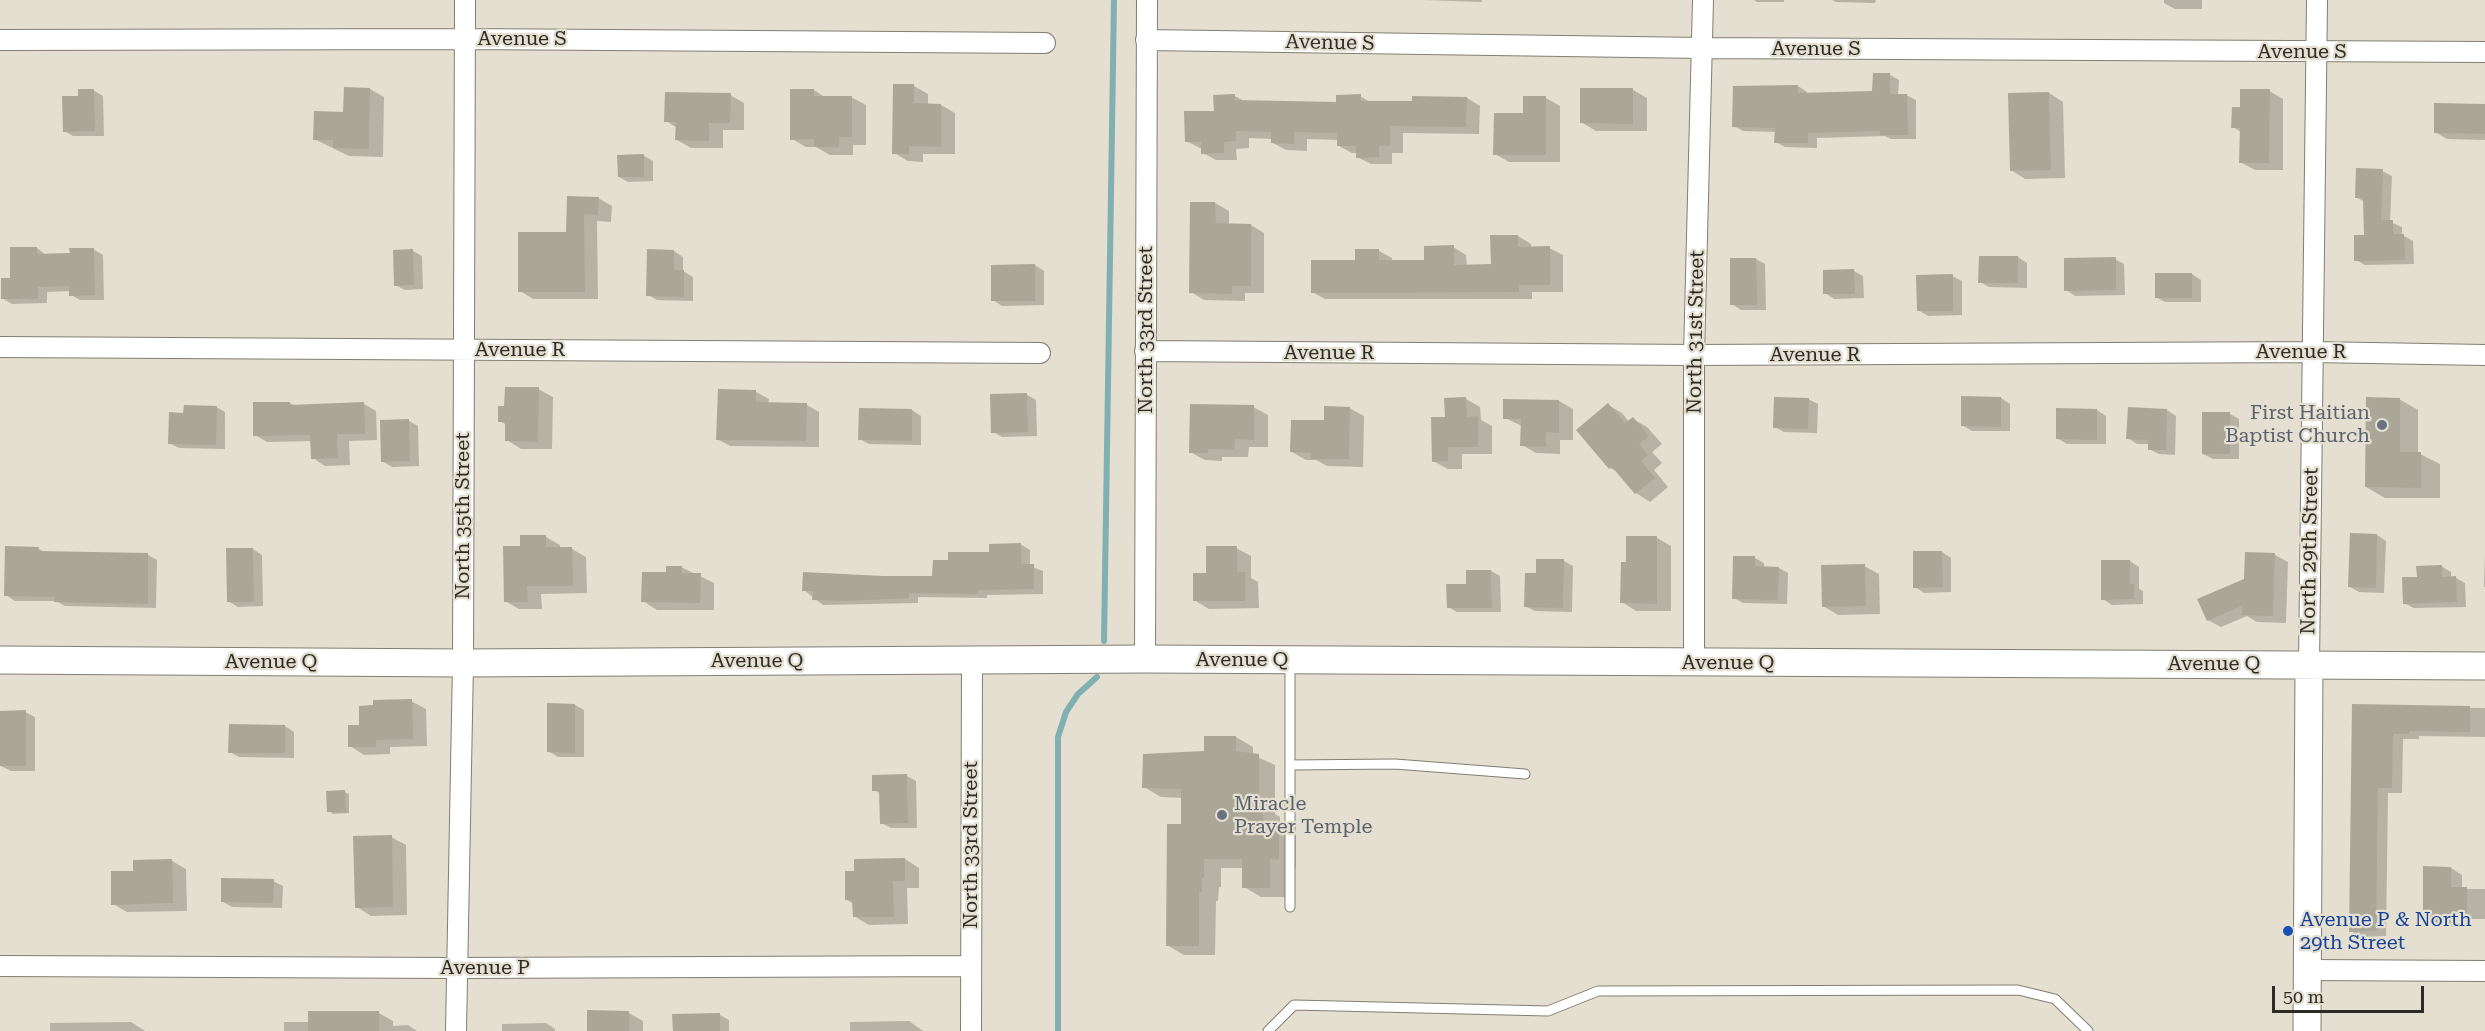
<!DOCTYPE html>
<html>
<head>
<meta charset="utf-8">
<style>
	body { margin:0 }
	#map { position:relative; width:2485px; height:1031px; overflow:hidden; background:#e4dfd0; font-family:"Roboto Serif",serif }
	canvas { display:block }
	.scale { position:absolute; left:2272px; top:986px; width:152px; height:27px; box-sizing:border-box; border:3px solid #2c2b25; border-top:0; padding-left:8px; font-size:18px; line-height:21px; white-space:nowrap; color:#2c2b25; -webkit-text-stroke:4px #e4dfd0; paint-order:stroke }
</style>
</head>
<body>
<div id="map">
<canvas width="2485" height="1031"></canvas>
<div class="scale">50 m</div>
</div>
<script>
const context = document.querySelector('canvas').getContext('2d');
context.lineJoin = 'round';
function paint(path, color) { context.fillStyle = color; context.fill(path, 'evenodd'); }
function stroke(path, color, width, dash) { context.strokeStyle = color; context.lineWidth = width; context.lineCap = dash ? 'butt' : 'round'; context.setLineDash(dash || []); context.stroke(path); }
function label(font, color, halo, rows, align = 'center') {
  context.font = font + ' "Roboto Serif",serif'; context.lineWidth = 4.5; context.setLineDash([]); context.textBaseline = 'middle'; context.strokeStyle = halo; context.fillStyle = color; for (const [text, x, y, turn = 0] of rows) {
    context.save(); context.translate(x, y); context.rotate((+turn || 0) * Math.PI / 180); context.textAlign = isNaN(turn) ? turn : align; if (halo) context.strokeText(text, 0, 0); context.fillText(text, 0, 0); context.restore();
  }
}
const shadow = new Path2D(`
	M1423,0H1482V2Z
	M1754,0H1784V2H1757Z
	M1832,0H1876L1875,3L1836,2Z
	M2164,0H2202V9H2175L2164,3Z
	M1890,75L1899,80L1898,95H1906L1916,100V139H1891L1885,136L1817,138V148L1785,147L1776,142V132L1743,131L1734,126V87L1798,86L1807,92V94L1874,92Z
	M914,86L928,94V105H941L955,113V154H923V162L908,161L894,153Z
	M370,89L384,97L383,157L349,156L314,139Z
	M93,90L103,96L104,136H73L64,131L79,97Z
	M814,90L826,98L851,97L866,105V145H853V155H830L816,147H806L792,139Z
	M1633,90L1647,98V131H1596L1581,122Z
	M2269,91L2283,99V170H2255L2240,162L2241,132L2233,127L2241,109Z
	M2049,93L2063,102L2065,178L2025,179L2011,170Z
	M730,95L744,103V130H723V148H691L677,140V128L666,121Z
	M1235,96L1246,102L1338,103L1360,96L1372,103L1467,98L1480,106L1479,134L1403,133V153H1392V164H1371L1357,157V153H1352L1339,146V140L1307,139V151L1286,150L1273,143V139L1249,138V148L1236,149L1237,160H1216L1203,153L1202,149L1186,141Z
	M1546,98L1560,106V162H1509L1495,154L1524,115Z
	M2485,106V140L2447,139L2435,132Z
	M643,155L653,161V181L628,182L619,177Z
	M2382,171L2392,176L2390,222L2402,227V235L2413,241L2414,264L2365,265L2356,260L2365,237V202L2356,197Z
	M569,197L598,198L612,206L611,222L597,221L598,299H533L520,291L567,233Z
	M1215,203L1229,211V225H1251L1264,233V293H1245V301L1204,300L1191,292Z
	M1518,236L1531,244V248H1549L1563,255V292H1532V299H1325L1312,292L1356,261L1379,251L1392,258V262H1426L1453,247L1466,255L1467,266H1492Z
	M37,248L46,255H71L93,249L103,255L104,300H80L71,295V291L47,292V303L12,304L2,298Z
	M413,251L422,256L423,289L405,290L395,285Z
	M674,251L683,257V271L693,277V301L657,300L648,295Z
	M2018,257L2027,263V288L1989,287L1980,282Z
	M1731,259H1756L1765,264L1766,310H1741L1732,304Z
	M2115,259L2124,264L2125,295L2075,296L2066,290Z
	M1035,265L1044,271V305L1002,306L993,300Z
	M1854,271L1863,276L1864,298L1834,299L1825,293Z
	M2192,274L2201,280V302H2165L2156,297Z
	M1952,276L1962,281V315L1928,316L1918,310Z
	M538,389L553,397L552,449H521L507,440V425L499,421L506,407Z
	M756,392L769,399L768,404L807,405L819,412V447L730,446L717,439Z
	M1027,395L1036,400L1037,436L1002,437L993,432Z
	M2001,398L2010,404V431H1972L1962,425Z
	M1466,399L1480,407L1481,420L1492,426V454H1462V469H1448L1433,461L1446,418Z
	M1808,399L1818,404L1817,433L1784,432L1775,427Z
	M2399,399L2418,410V453L2440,464V498H2385L2366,487Z
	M1505,400L1559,401L1573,409V440H1560V454L1536,453L1522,445V426L1505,418Z
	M290,403L295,406L364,404L376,411L377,440L349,441L350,465L325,466L313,458L312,441L267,442L255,435L254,404Z
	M1608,405L1622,413L1629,422L1633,419L1647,427L1662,444L1652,452L1662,463L1654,470L1668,487L1650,502L1636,493L1619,473L1610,468Z
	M216,407L225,412V449L179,448L169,443L185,414Z
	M1253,407L1268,415V447H1249L1248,457H1222V461L1205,460L1190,452Z
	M1349,408L1364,416L1363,467L1327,466L1316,460H1306L1292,452L1325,422Z
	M861,409L912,410L921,416V445L869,444L860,439Z
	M2129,409L2167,410L2176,416L2175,455L2159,454L2149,449L2150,444H2137L2128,438Z
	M2097,410L2106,416V444H2067L2057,438Z
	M2204,414H2230L2239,419V459H2213L2203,454Z
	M409,421L418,426L419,466L392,467L382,461Z
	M2377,535L2386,541L2384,593L2359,592L2350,587Z
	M546,537L560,545V549H572L586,557L587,593L541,594L542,609H519L505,601L522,548Z
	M1657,538L1671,546V611H1636L1622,602L1627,564Z
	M1020,544L1030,550V566L1043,571V594L987,595V598L918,597V603L823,605L804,590L883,578L934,577L949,562Z
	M38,548L45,553L148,555L157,560L156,608L65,606L56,601H15L6,595Z
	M1236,548L1251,556V578L1258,582L1259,608L1209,609L1194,600L1208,574Z
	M253,549L262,555L263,606L238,607L228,601Z
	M1942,552L1951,558V592L1924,593L1915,587Z
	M2485,553V587H2484Z
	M2275,555L2288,562L2286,623L2257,622L2247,616L2221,627L2208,620L2245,580Z
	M1755,558L1764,563V568H1779L1788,573L1787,604L1743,603L1734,598Z
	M1564,561L1573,566L1572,612L1535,611L1525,606L1538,575Z
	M2130,561L2139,567V589L2143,591V604L2112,605L2103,599Z
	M1864,566L1879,574L1880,614L1838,615L1823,606Z
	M2441,566L2451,572V578H2456L2465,583L2466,607L2414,608L2404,603L2418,578Z
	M681,567L714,583V610H657L643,601L667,573Z
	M1491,571L1500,576L1501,612H1457L1448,607L1468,586Z
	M411,701L426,709L427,746L390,747V754L364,755L350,746L361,726Z
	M575,705L584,710V757H558L548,751Z
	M2353,706L2485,708V737L2419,736V739H2403L2402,793H2388L2386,936L2361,937L2351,931Z
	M25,712L35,717V771H11L1,766Z
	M285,726L294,732V758L239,757L230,752Z
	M1205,737H1236L1253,747V755L1275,765V814L1280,817V827L1296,836V868H1286V897H1261L1244,887V868H1221V887H1219L1218,901H1216L1215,955H1184L1167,945L1183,826V798L1161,797L1144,787L1205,753Z
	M907,776L916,781L917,828H891L881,823V794L874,790Z
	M344,792L349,794V813L333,814L329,811Z
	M391,837L406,845L407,915L371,916L357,907Z
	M905,859L919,868V888H907L908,924L869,925L854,916V904L847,900Z
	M172,861L186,869L187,911L127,912L113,904L135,872L134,862Z
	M2425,868H2451L2462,875V889H2485V919H2455V927H2435L2424,921Z
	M273,881L283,886L282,908L232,907L223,902Z
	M379,1013L393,1021V1026L408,1025L417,1031H284V1022H310Z
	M629,1013L643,1021V1031H588Z
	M720,1015L729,1020V1031H674Z
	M909,1021L923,1031H850V1022Z
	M131,1022L145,1031H50V1023Z
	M546,1023L555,1029V1031H502V1024Z`);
const stream = new Path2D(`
	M1104,641L1114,0
	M1058,1031V737L1066,712L1078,694L1097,677`);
const building = new Path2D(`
	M1873,73H1890V94H1907L1908,135H1880V131L1808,133V143H1774L1775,128L1732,127L1733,86L1798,85V93L1872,91Z
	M893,84H914V103L941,104V147L909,146V154H892Z
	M344,87L370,88L369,149L333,148V140H313L314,111L343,112Z
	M1580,88H1633V124L1580,123Z
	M78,89H94L95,131L63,132L62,96H78Z
	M790,89H814V96H852V137H839V147H814V139L790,140Z
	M2240,89H2270L2269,163H2239L2240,128H2231L2232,107H2240Z
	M665,92L731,93L730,123H709V141L675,140L676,122H664Z
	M2049,92L2051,170L2010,171L2008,93Z
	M1235,94V100L1336,102V95L1361,94V101H1412V96L1467,97L1466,127L1390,126V146H1379V157L1356,158V146H1337V133L1294,132V144L1271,143V132L1236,131V141L1224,142V153L1201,154V142H1185L1184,111H1214L1213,95Z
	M1523,96H1546V155H1493L1494,113H1523Z
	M2434,103L2485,104V134L2434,133Z
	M644,154V177H618L617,155Z
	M2356,168L2383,169L2381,220H2393V234H2404L2405,260L2354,261V235H2364L2363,198H2355Z
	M567,196L599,197L598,215L584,214L585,292H518V232H566Z
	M1190,202H1215L1216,223L1251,224V286H1232V294L1189,293Z
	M1490,235H1518V247L1550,246V285H1519V292L1311,293V260H1355V249H1379V260H1424V246L1454,245V265L1491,264Z
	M10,247H37V254L70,253L69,248H94L95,295L69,296V286L38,287V299H1V278H10Z
	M413,249L414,285L394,286L393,250Z
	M647,249L674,250V270H684V297L646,296Z
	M1979,256H2018V283H1978Z
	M2116,257V290L2064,291V258Z
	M1730,258H1756L1757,305H1730Z
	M1035,264V301H991V265Z
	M1854,269L1855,294H1823V270Z
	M2155,273H2192V298H2155Z
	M1953,274V311H1917L1916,275Z
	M505,387H539L538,442L505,441V422H498V406H504Z
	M718,389L756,390V402L807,403L806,441L716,440Z
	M1027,393L1028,432L991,433L990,394Z
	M1961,396L2001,397V427L1961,426Z
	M1466,397L1467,417L1478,416V447H1448V461L1432,462L1431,417H1445L1444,398Z
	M1774,397L1809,398L1808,429L1773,428Z
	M2366,397L2400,398V452H2421V488L2365,487Z
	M1503,399L1559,400V433L1546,432V447L1520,446L1521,419H1503Z
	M253,402H290V405L364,402L365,434H337L338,458L311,459L310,435L253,436Z
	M1608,403L1625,423L1633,417L1649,436L1639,444L1648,455L1641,461L1655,478L1635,494L1612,467L1609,469L1576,430Z
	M1190,404L1254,405V440L1235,439L1234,450L1208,449V453H1189Z
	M184,405L217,406L216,445L168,444L169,412L183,413Z
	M1324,406L1350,407L1349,459H1311V453L1290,452L1291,420H1324Z
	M2128,407L2167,409L2166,450H2148V440L2126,439Z
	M859,408L912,409V441L858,440Z
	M2056,408L2097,409V440L2056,439Z
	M2202,412H2230V454H2202Z
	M409,419L410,461L381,462L380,420Z
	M2350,533L2377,534L2376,588L2348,587Z
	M520,535H546V547H572L573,586H527L528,602H504L503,546H520Z
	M1626,536H1657V604L1620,603L1621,562H1626Z
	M1021,543V564H1034V589L978,590V594L909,593V598L846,601L812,600L813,591H802L803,572L883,576H932L933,560H948V552H989V544Z
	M5,546L39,547L38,551L148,553V604L54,602L55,597L4,596Z
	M1206,546H1237V572H1245V601H1193V573H1206Z
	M226,548H253L254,602H227Z
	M1913,551H1942L1943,587L1913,588Z
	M2245,552L2275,553L2273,616L2242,615L2243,605L2207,621L2197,599L2244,579Z
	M1733,556H1755V566L1779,567L1778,600L1732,599Z
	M1536,559H1564L1563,608L1524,607L1525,573H1536Z
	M2101,560H2130V584H2134V599L2101,600Z
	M1865,564L1866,606L1822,607L1821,565Z
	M2442,565V577L2456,576L2457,602L2403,604L2402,577H2417L2416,566Z
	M666,566H682V573H701L700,603L641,602L642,572H666Z
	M1466,570H1491L1492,608H1447L1446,584H1466Z
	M412,699L413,739L376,740V747H348V725H359V706L373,705V700Z
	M547,703L575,704V753L547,752Z
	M2352,704L2470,706V732L2409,731V734H2393L2392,788H2378L2376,931L2349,932Z
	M26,710V766H0V711Z
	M229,724L285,725V753H228Z
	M1204,736H1236V751L1259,754V805H1263V825H1279V859H1270V888H1242V859H1204V878H1202V892H1199V946H1166L1167,824H1181V789L1142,788L1143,754L1204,751Z
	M907,774L908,823L880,824L879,791H872V775Z
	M345,790L346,812H327L326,791Z
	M392,835L393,907L355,908L353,836Z
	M905,858V881H893L894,917H853L852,900H845V871H854V859Z
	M172,859L173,903L111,905V871H133V860Z
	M2423,866L2451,867V887H2467V914H2445V922H2423Z
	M221,878L274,879L273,903L221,902Z
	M587,1010L629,1011V1031H587Z
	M308,1011H379V1031H308Z
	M720,1013V1031H673L672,1014Z`);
const lane = new Path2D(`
	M1290,663V907
	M1290,765L1395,764L1525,774
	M1268,1031L1294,1005L1548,1011L1598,991L2018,990L2055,999L2088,1031`);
const street = new Path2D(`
	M0,40L464,39L1045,43
	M1146,40L1702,48L2485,52
	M0,347L1040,353
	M1145,351L1694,355L2313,352L2485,355
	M1145,659L1147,0
	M1694,663V355L1703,0
	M2309,664L2317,0
	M0,966L456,968L971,966
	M2308,970L2485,971
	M456,1031L463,663L465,0
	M971,1031L972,660`);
const secondary = new Path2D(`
	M0,660L463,663L1145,659L2485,666
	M2307,1031L2309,664`);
const markers = [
	[2382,425,6,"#6b7280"],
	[1222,815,6,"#6b7280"],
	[2288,931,6,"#1a4fb4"]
];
const streetNames = [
	["Avenue S",522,39],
	["Avenue S",1330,43,1],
	["Avenue S",1816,49],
	["Avenue S",2302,52],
	["North 33rd Street",1146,330,-90],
	["North 31st Street",1696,332,-89],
	["Avenue R",520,350],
	["Avenue R",2301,352],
	["Avenue R",1329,353],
	["Avenue R",1815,355],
	["North 35th Street",463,516,-90],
	["North 29th Street",2310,551,-89],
	["Avenue Q",1242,660],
	["Avenue Q",757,661],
	["Avenue Q",271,662],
	["Avenue Q",1728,663],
	["Avenue Q",2214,664],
	["North 33rd Street",971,845,-90],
	["Avenue P",485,968]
];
const worshipNames = [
	["First Haitian",2370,413],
	["Baptist Church",2370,436],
	["Miracle",1234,804,"left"],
	["Prayer Temple",1234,827,"left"]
];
const transitNames = [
	["Avenue P & North",2300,920],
	["29th Street",2300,943]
];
paint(shadow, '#0003');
stroke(stream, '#81b0b2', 6);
paint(building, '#aaa698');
stroke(lane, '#827e71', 11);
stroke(street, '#827e71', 22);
stroke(secondary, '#827e71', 29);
stroke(lane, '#fff', 9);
stroke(street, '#fff', 20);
stroke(secondary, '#fff', 27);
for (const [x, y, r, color] of markers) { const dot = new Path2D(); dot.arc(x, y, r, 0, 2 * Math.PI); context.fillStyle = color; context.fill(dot); stroke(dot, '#e4dfd0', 2); }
label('20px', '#2c2b25', '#e4dfd0', streetNames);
label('20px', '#5b616d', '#e4dfd0', worshipNames, 'right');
label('20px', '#164399', '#e4dfd0', transitNames, 'left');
</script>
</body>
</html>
